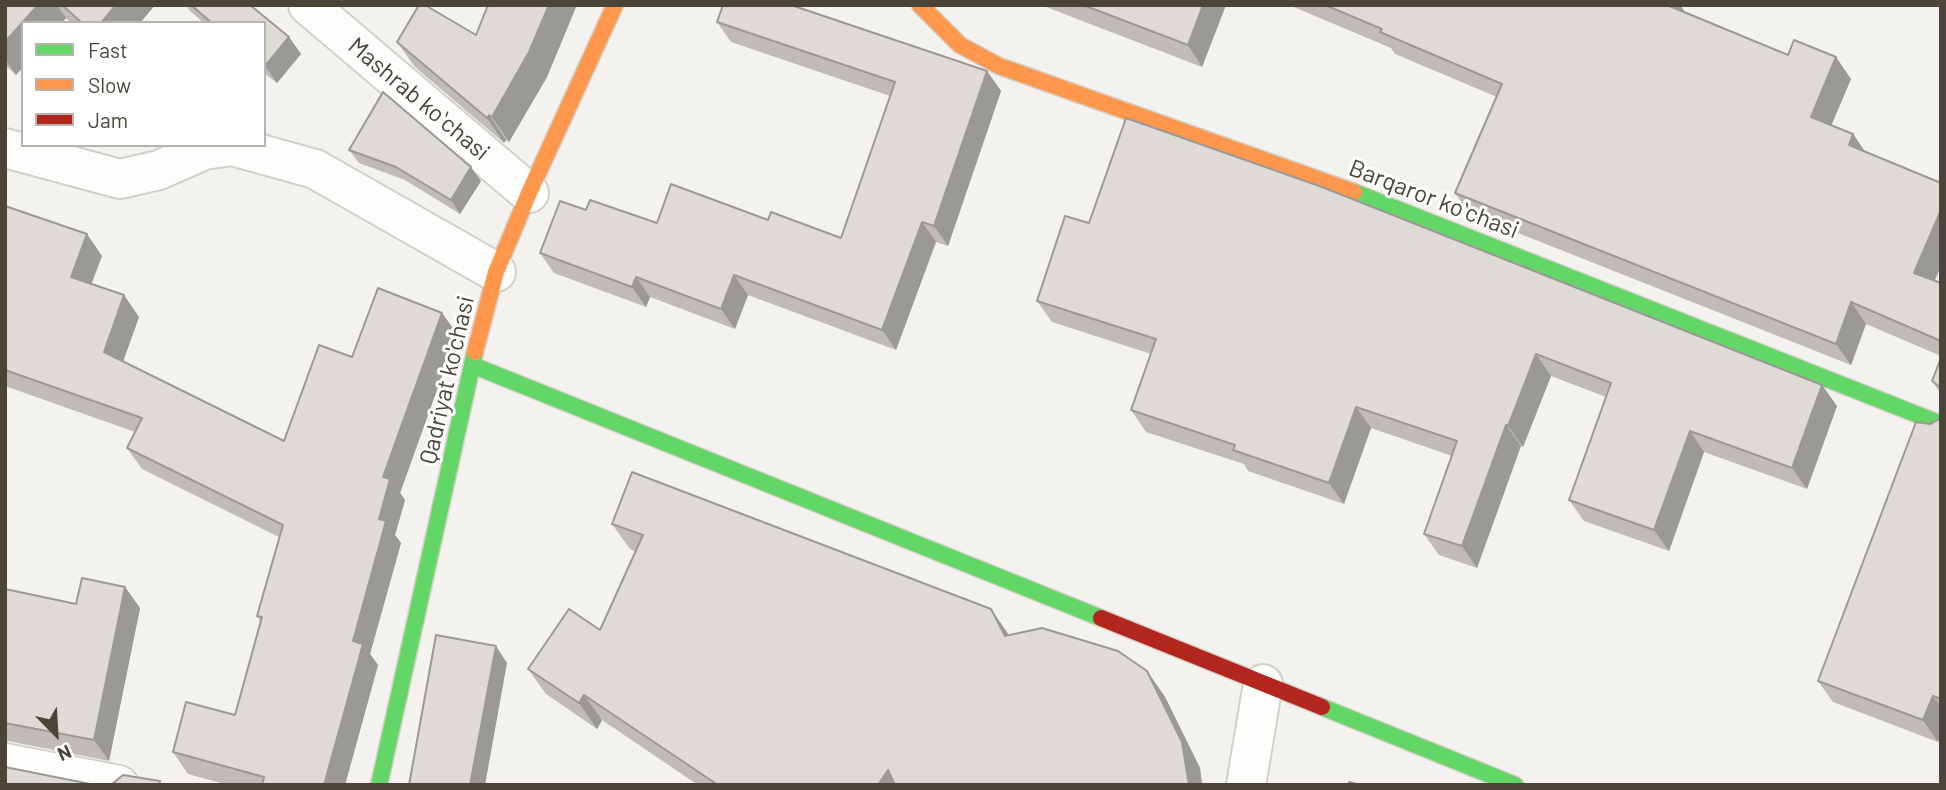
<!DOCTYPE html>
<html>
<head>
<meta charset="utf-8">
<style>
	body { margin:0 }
	#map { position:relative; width:1946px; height:790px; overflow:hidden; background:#f4f2ee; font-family:Barlow,sans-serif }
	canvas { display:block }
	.frame { position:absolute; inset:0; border:7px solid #4b4439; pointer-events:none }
	.legend { position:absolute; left:21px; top:21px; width:245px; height:126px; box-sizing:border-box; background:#fff; border:2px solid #b7b4b0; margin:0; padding:9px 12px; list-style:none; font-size:21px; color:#4b4439 }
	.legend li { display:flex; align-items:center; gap:14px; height:35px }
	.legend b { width:35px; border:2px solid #b7b4b0 }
	.north { position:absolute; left:21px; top:699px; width:70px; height:70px; -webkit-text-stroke:5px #fff; paint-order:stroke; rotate:156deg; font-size:19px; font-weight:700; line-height:28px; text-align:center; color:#4b4439 }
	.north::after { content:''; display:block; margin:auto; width:24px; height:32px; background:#4b4439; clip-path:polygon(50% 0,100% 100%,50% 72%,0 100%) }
</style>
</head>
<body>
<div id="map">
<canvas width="1946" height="790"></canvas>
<div class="frame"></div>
<ul class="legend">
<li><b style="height:9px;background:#63d668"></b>Fast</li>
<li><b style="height:9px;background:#ff974d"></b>Slow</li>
<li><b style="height:9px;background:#b3261e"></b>Jam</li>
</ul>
<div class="north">N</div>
</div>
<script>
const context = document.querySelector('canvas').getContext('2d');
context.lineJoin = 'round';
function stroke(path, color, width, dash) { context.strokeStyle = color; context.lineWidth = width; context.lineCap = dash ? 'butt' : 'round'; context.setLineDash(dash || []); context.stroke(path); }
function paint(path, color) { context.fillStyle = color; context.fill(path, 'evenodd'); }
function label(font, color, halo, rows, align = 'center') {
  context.font = font + ' Barlow,sans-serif'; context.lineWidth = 6; context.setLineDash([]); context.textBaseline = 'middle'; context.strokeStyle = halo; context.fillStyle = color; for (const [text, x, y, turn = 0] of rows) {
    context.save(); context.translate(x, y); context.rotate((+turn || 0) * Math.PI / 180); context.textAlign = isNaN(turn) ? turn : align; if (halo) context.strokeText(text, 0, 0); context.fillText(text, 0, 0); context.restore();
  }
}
const street = new Path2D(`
	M308,5L529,193
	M5,148L120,179L159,170L204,150L232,146L315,169L496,272
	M5,763L119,785
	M1246,785L1263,684`);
const fast = new Path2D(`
	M1354,192L1941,424
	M472,365L1101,618
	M1322,707L1515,785
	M379,785L475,352`);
const slow = new Path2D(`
	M920,5L960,45L999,66L1354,192
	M475,352L496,272L529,193L615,5`);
const jam = new Path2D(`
	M1101,618L1322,707`);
const wall = new Path2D(`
	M5,5H155L140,23H71L66,18L16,75L5,65Z
	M186,5H250L289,37L301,54L277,83L264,73V23H204L190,11Z
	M1045,5H1226L1202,67L1046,7Z
	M1289,5H1680L1685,12L1788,55L1851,79L1831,125L1853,134L1865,152L1934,281L1941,283V356L1866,324L1851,365L1470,214L1455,193L1497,97L1395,54L1391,48Z
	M717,22L987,71L1001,91L948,246L936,242L896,350L748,295L735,329L650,297L646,307L554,273L540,253L586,210L657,223L768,220L841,238L890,96L731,42Z
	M476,35L547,77L509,142L506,140L504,143L415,67L397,42Z
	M349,150L481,181L460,214L405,180L359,163Z
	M5,206L102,256L91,284L139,317L123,361L284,441L352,357L442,313L457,334L400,493L405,500L395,535L401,543L370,654L378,665L345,785H228L188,774L173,752L235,715L260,621L257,616L279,537L142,469L127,448L135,432L5,386Z
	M1089,223L1837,406L1807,489L1704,452L1669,551L1584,521L1569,500L1606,397L1551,376L1523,447L1521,446L1477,568L1439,555L1424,534L1452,456L1371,428L1344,504L1248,471L1244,464L1146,432L1131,410L1151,354L1052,322L1037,301Z
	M1941,358V394L1932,381Z
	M1941,418V735L1938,742L1833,702L1818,681L1930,424Z
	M612,524L1009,635L1147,671L1165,697L1200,768L1202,785H698L602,720L597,729L546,694L528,669L600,630L636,552L630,549Z
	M125,587L140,608L109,761L8,741L5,742V589L76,604Z`);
const shadedWall = new Path2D(`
	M38,5H57L66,18L62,23H23V67L16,75L5,59V42Z
	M116,5H155L140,23H101Z
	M549,5H577L547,77L509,142L492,117Z
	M1203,5H1226L1202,67L1188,45Z
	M1667,5H1680L1686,14Z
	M289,37L301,54L277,83L265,66Z
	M1836,57L1851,79L1826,138L1811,117Z
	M987,71L1001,91L948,246L934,226Z
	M489,115L506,140L504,143L487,118Z
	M1853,134L1868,156L1849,145Z
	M471,167L481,181L460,214L451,200Z
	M1941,210V266L1929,294L1914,273Z
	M922,222L936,242L896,350L882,330Z
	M87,234L102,256L86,298L71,277Z
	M734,275L748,295L735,329L721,309Z
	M636,277L650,297L646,307L632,287Z
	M124,295L139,317L119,373L104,352Z
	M1851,302L1866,324L1851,365L1836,344Z
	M442,313L457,334L400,493L405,500L395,535L401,543L370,654L378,665L345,785H324L353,641L379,519L383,477Z
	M1536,354L1551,376L1523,447L1508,426Z
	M1822,385L1837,406L1807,489L1792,468Z
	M1356,407L1371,428L1344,504L1329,483Z
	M1506,425L1521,446L1477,568L1462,546Z
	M1690,431L1704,452L1669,551L1654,530Z
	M125,587L140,608L109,761L94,740Z
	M991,609L1009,635L1005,636Z
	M496,646L507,663L485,785H470Z
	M1147,671L1165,697L1200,768L1202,785H1188Z
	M584,695L602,720L597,729L579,703Z
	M1933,696L1941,707V735L1938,742L1923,720Z
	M888,770L898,785H878Z`);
const building = new Path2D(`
	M5,5H38L5,42Z
	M62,5H116L101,23H82Z
	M191,5H250L289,37L265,66L264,23H212Z
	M419,5H425L476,35L488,5H549L529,52L492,117L489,115L487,118L397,42Z
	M723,5H791L987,71L934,226L922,222L882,330L734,275L721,309L636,277L632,287L540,253L560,201L586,210L590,200L657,223L671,184L768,220L771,212L841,238L895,82L717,22Z
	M1083,5H1203L1188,45Z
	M1325,5H1667L1788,55L1794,40L1836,57L1811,117L1853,134L1849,145L1941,183V210L1914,273L1941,283V341L1851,302L1836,344L1455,193L1502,84L1380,32L1382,29Z
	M383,92L471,167L451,200L396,167L349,150Z
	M1126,118L1322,187L1822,385L1792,468L1690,431L1654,530L1569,500L1611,383L1536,354L1508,426L1506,425L1462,546L1424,534L1457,441L1356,407L1329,483L1233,450L1235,445L1131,410L1156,339L1037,301L1065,216L1089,223Z
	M5,206L87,234L71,277L124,295L104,352L284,441L319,345L352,357L378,288L442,313L383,477L390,479L379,519L386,521L353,641L363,644L324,785H262L264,777L173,752L186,702L235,715L262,617L257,616L283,525L127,448L142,418L5,370Z
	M1941,358V388L1932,381Z
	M1941,418V699L1933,696L1923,720L1818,681L1916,422L1930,424Z
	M632,472L991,609L1005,636L1042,628L1118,651L1147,671L1182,742L1189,785H895L888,770L878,785H718L584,695L579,703L528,669L569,609L600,630L643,535L612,524Z
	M82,578L125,587L94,740L5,723V589L76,604Z
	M436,635L496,646L470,785H409Z
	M5,767L95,785H5Z
	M123,775L160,781L159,785H111Z
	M1349,782L1361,785H1348Z`);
const streetNames = [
	["Mashrab koʻchasi",419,99,40],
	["Barqaror koʻchasi",1434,199,21],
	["Qadriyat ko'chasi",447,380,-77]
];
stroke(street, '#d2d0cb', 42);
stroke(fast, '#d3cfc5', 19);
stroke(slow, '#d3cfc5', 19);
stroke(jam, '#d3cfc5', 19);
stroke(street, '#fdfdfc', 38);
stroke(fast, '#63d668', 16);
stroke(slow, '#ff974d', 16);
stroke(jam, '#b3261e', 16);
paint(wall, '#bfbcb8');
paint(shadedWall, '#9b9996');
paint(building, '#dedbd6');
stroke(building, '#9b9996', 2);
label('24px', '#4b4439', '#fff', streetNames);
</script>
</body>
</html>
